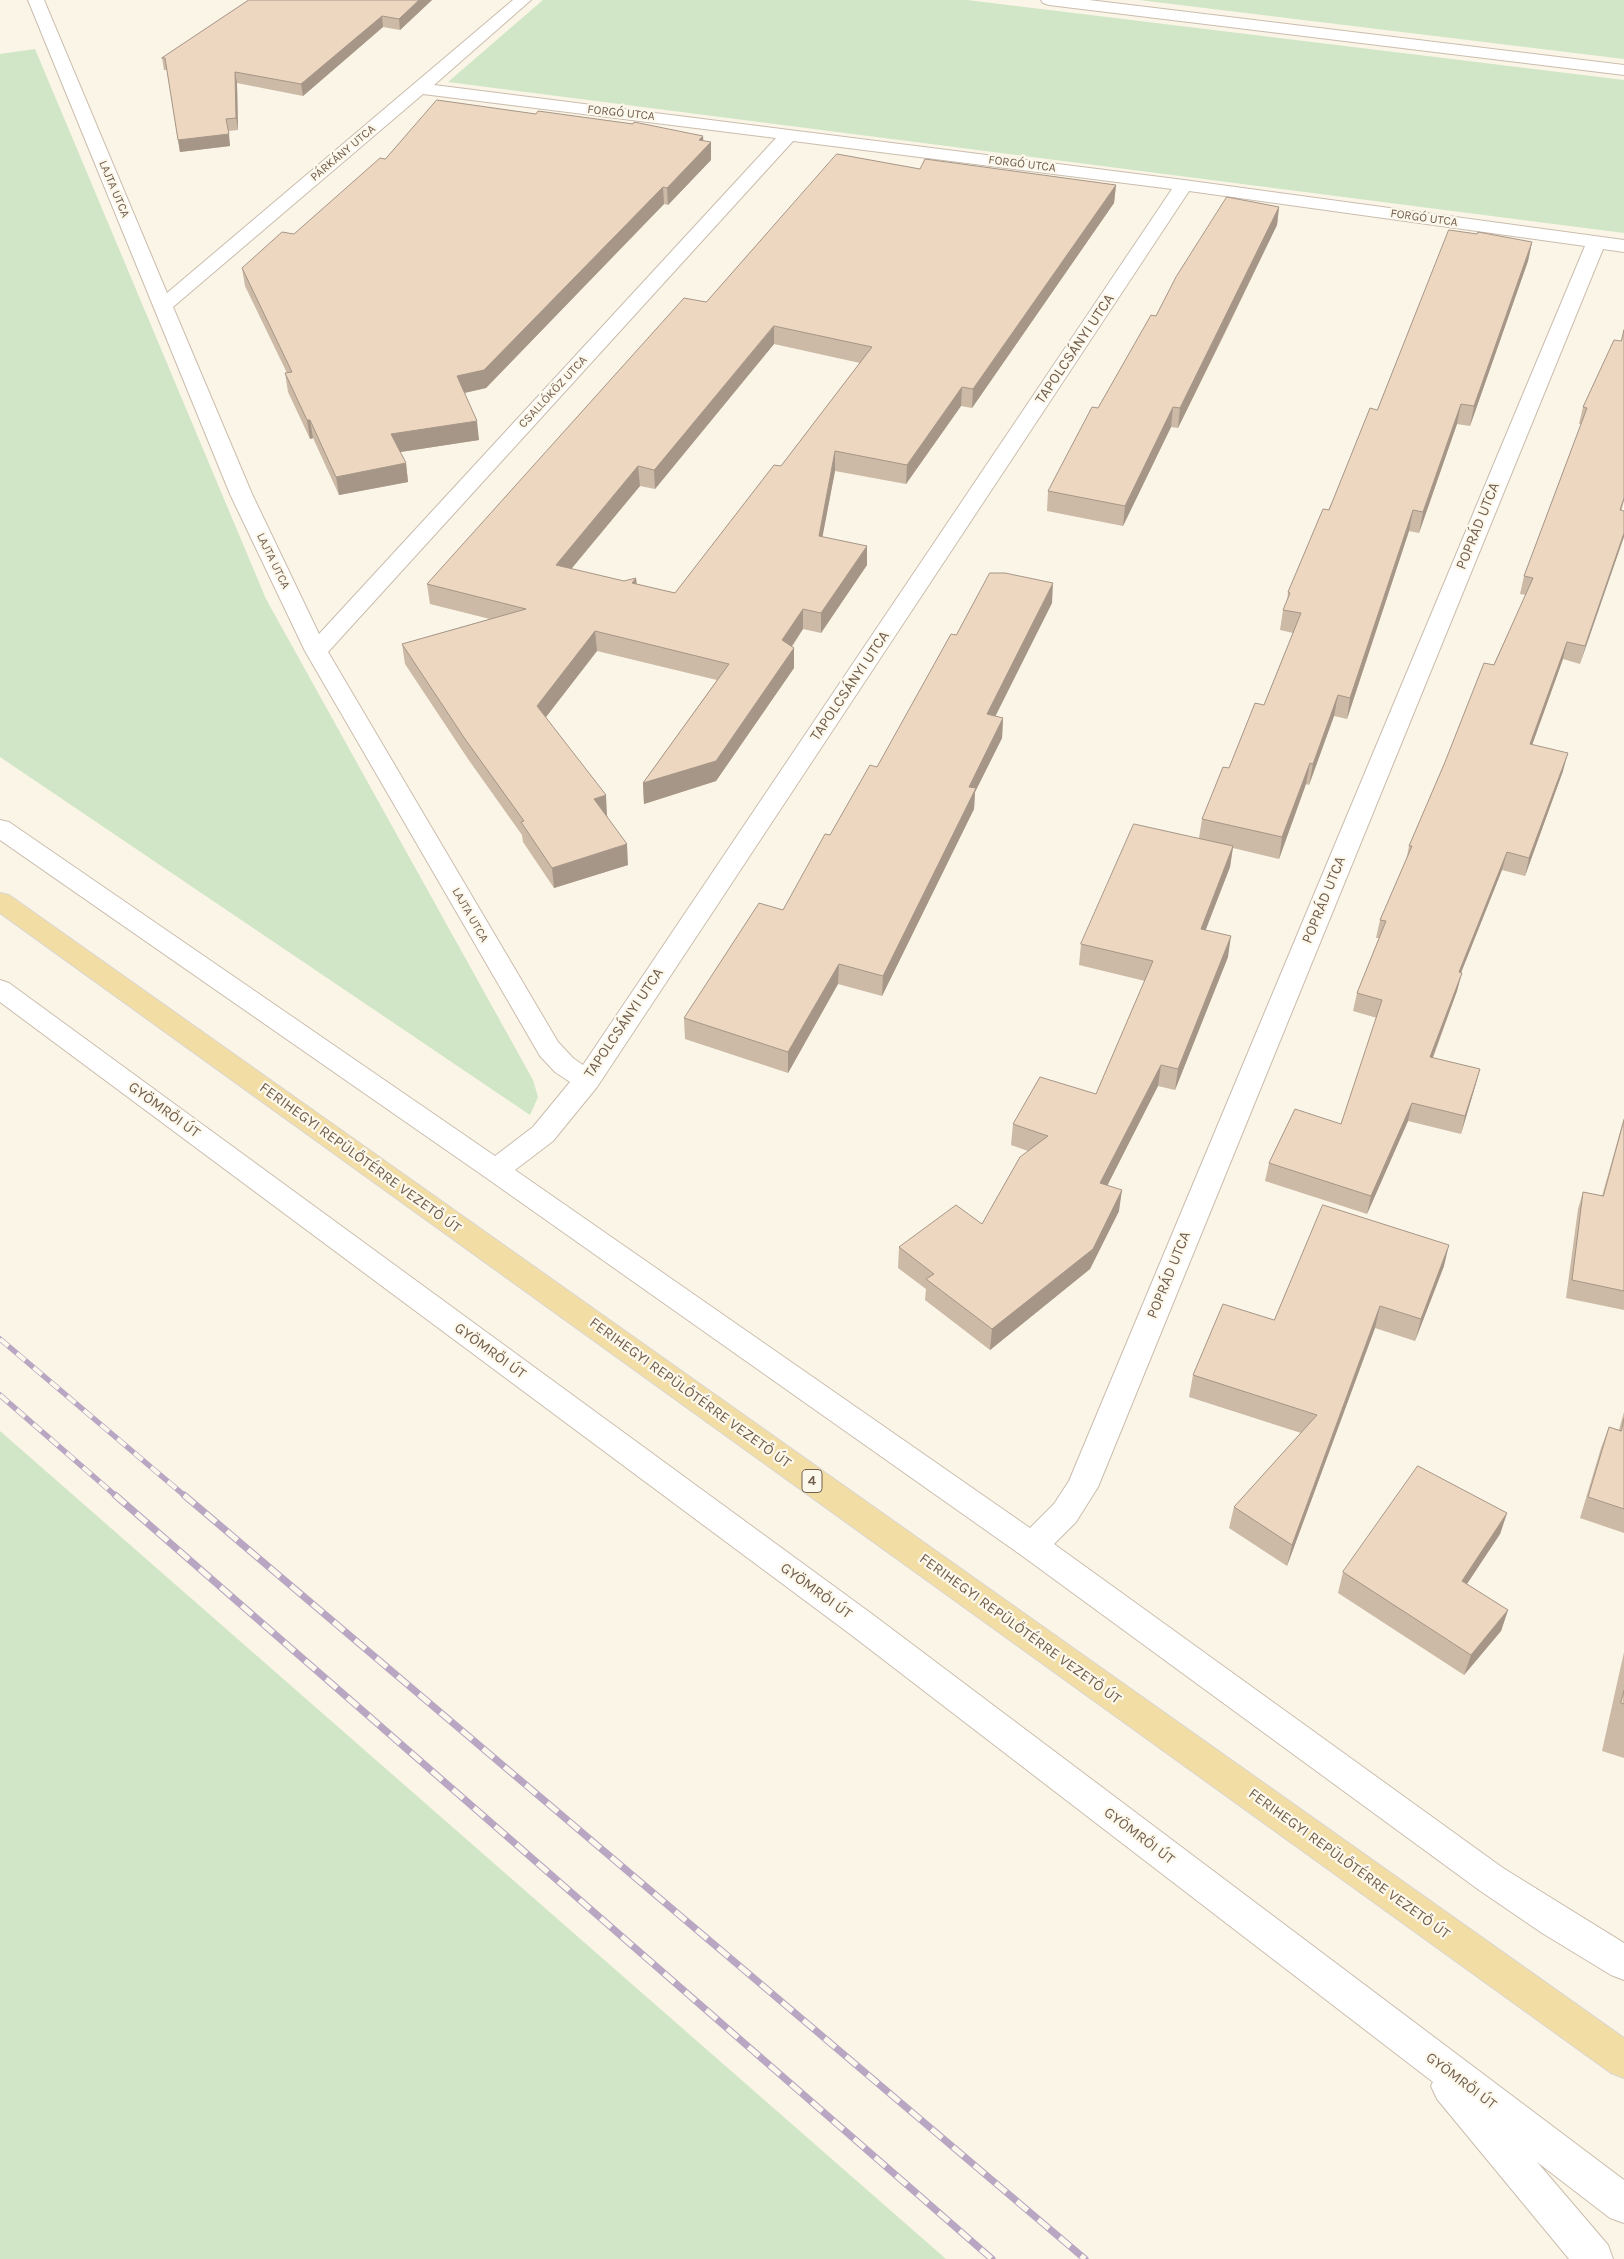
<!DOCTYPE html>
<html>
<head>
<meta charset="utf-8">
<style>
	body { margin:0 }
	canvas { display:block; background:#faf5e6 }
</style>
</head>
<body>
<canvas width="1624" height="2259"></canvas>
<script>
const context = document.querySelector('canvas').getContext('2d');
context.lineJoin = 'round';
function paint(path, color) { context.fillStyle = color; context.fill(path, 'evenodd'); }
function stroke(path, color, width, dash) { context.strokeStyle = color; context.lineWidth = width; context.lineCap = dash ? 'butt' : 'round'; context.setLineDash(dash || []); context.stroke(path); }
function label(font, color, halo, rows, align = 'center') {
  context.font = font + ' Karla,sans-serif'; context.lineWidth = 4.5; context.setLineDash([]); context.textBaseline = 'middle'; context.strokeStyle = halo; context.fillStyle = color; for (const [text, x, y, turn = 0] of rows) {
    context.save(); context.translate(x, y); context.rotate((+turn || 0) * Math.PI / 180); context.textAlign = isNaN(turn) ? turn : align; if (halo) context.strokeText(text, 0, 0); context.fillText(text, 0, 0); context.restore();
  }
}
const green = new Path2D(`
	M543,0H967L1624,80V233L448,82Z
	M1139,0H1624V59Z
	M35,49L266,599L533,1080L538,1097L530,1115L0,757V54Z
	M0,1431L946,2259H0Z`);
const minor = new Path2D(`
	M28,0H44L167,293L513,0H531L434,85L1184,180L1624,240V252L1603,249L1098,1487L1076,1522L1054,1544L1503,1868L1624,1943V1980L1611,1975L1542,1933L1479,1890L1021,1555L485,1177L0,840V820L9,822L495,1156L533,1127L570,1082L555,1072L540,1056L305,651L230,494ZM423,94L776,138L319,634L252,494L173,307ZM793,141L1172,189L583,1065L573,1058L558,1042L328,652ZM1189,191L1585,246L1069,1481L1054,1504L1030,1528L515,1170L553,1141L597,1087Z
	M1041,0H1089L1624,65V75L1049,5L1043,3Z
	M0,980L9,983L872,1614L1624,2180V2223L1610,2218L1537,2162L1608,2245L1613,2259H1569L1437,2099L1431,2086L1433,2082L850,1634L0,1002Z`);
const major = new Path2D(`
	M0,893L9,895L1624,2038V2078L1611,2073L0,913Z`);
const railFar1 = new Path2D(`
	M0,1339L185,1496
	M0,1395L116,1496`);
const rail = new Path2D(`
	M115,1495L992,2259
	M184,1495L1085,2259`);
const wall = new Path2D(`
	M249,0H432L400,30L383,27L303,96L237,83L238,130L228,131L230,146L180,152L167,70H164L162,58Z
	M711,142V160L668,205L664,204L486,388L465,393L479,440L400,452L406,463L408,482L339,495L313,438L310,439L288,392L285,373H287L245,286L242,268L294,234L385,159Z
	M920,169L1116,185L1114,203L972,408L961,406L906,484L835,471L822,537L867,546V565L821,633L803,629L792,647L794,648V668L716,781L644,804L643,783L717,680L597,651L546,717L607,815L628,865L554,888L523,842L522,835L468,759L405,664L402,644L490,619L430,604L427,584L706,302ZM774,344L860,363L781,466L675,593L637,584L636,578L624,581L571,569L640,486L655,489Z
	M1279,207L1277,225L1226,331L1178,428L1171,427L1123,526L1047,511L1048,491L1156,316Z
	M1532,242L1528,261L1470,426L1457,424L1419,533L1409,531L1347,719L1334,716L1309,785L1306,784L1279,859L1233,848L1230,867L1205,930L1228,957L1175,1090L1158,1086L1107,1185L1119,1211L1090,1269L990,1350L925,1300L926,1289L898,1268L899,1247L982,1224L1028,1151L1011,1145L1013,1124L1096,1094L1145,981L1079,965L1081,944L1199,838L1202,819L1229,768L1264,705L1293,633L1280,630L1283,610L1287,602L1288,592L1377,410Z
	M1624,330V501L1580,664L1563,659L1532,745L1563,771L1525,876L1502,870L1461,973L1457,991L1433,1058L1480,1069L1461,1134L1408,1121L1367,1214L1265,1181L1269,1163L1341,1124L1377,1018L1353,1011L1357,993L1379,938H1376L1380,920L1406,861L1409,846L1526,595L1520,594L1524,576L1581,424H1579L1583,407L1621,341Z
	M1052,603L995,716L1003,718L1002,738L975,792L974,809L882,996L838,984L788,1073L685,1039L684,1018L783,910L830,835L877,767L956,635Z
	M1624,1118V1310L1566,1298L1578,1209L1583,1192L1602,1196Z
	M1444,1266L1415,1341L1375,1328L1287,1566L1229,1528L1234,1507L1301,1433L1189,1397L1193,1375L1274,1320Z
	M1624,1412V1533L1580,1518L1601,1448L1609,1427L1619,1430Z
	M1507,1513L1500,1534L1467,1584L1508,1610L1501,1631L1464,1675L1338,1593L1343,1572Z
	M1624,1652V1758L1602,1751Z`);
const shadedWall = new Path2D(`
	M419,0H432L400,30L399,19Z
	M382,16L383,27L303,96L301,84Z
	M235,72L237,83L238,130L236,118Z
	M229,134L230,146L180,152L178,140Z
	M703,136L704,149L711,142V160L668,205L667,188L699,140Z
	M1116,185L1114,203L972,408L973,389Z
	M663,187L664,204L486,388L459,394L457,376Z
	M1279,207L1277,225L1178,428L1180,408Z
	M1532,242L1528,261L1470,426L1474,406Z
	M774,326V344L655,489L654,470Z
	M962,387L961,406L906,484L907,465Z
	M1461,404L1457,424L1419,533L1423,512Z
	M1173,407L1171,427L1123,526L1125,506Z
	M307,420H310L313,438L310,439Z
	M477,421L479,440L394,453L391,434Z
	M835,451V471L819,555V536Z
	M406,463L408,482L339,495L336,477Z
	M638,466L640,486L558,585L556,565Z
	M1413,510L1409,531L1347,719L1350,698Z
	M1624,533V537L1580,664L1585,646Z
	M867,546V565L821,633V613Z
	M636,578L637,597L632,583Z
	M1053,583L1052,603L986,735L987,714Z
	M803,609V629L782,660V640Z
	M595,631L597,651L539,726L537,706Z
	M1567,642L1563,659L1526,762L1530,744Z
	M794,648V668L716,781L644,804L643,783Z
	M1338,695L1334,716L1309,785L1313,764Z
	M1003,718L1002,738L975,792L974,809L882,996L883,976L969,787Z
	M1568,753L1563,771L1525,876L1529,858Z
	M1310,763L1306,784L1279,859L1282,837Z
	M606,795L607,815L596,819L594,799Z
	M627,844L628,865L554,888L552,868Z
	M1233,846L1230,867L1198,950L1201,929Z
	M1507,852L1502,870L1454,990L1459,972Z
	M1231,936L1228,957L1175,1090L1178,1069Z
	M839,964L838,984L788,1073V1052Z
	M1462,973L1457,991L1426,1075L1430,1057Z
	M1161,1065L1158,1086L1098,1204L1100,1183Z
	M1480,1069L1475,1087L1461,1134L1465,1116Z
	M1412,1103L1408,1121L1367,1214L1371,1196Z
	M1122,1190L1119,1211L1090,1269L990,1350L992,1329Z
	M1449,1245L1444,1266L1415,1341L1421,1319Z
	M1380,1306L1375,1328L1287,1566L1292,1545Z
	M1507,1513L1500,1534L1455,1602L1462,1581Z
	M1508,1610L1501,1631L1464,1675L1471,1655Z`);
const building = new Path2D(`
	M249,0H419L399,19L382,16L301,84L235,72L236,118L226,119L229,134L178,140L165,58H162Z
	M437,100L536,114L538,111L633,124L634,122L703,136L699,140L711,142L667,188L663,187L484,370L457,376L477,421L391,434L406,463L336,477L310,420H307L285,373L292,372L242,268L282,232L294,234L380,158L385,159Z
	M837,154L920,169L925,159L1116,185L973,389L962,387L907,465L835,451L819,536L867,546L821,613L803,609L782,640L794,648L716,761L643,783L729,664L595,631L537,706L606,795L594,799L627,844L552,868L521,822L524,821L465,739L402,644L526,609L427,584L684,298L706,302ZM774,326L872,347L781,466L774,465L675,593L632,583L636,578L624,581L556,565L638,466L654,470Z
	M1227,197L1279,207L1180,408L1173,407L1125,506L1048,491L1092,407L1098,408L1151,315L1156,316L1176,277Z
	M1449,230L1477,234L1478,232L1532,242L1474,406L1461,404L1423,512L1413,510L1350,698L1338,695L1313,764L1310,763L1282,837L1202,819L1223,767L1229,768L1255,703L1264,705L1301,613L1283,610L1290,593L1288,592L1323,509L1329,510L1370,408L1377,410Z
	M1624,330V498L1620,510L1624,511V533L1585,646L1567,642L1530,744L1568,753L1529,858L1507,852L1459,972L1462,973L1430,1057L1480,1069L1465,1116L1412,1103L1371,1196L1269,1163L1295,1109L1341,1124L1382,1000L1357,993L1386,921L1380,920L1412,846H1409L1445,762L1484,663L1494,665L1533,578L1524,576L1587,408L1583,407L1614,340L1621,341Z
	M990,573H1005L1053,583L987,714L1003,718L969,787L976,788L883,976L839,964L788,1052L684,1018L759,903L783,910L825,834L830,835L870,765L877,767L951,634L956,635Z
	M1134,824L1233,846L1201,929L1231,936L1178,1069L1161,1065L1100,1183L1122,1190L1093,1249L992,1329L926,1279L934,1274L899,1247L956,1205L982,1224L1020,1157L1048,1136L1013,1124L1040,1077L1096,1094L1153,961L1081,944Z
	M1624,1120V1291L1572,1280L1583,1192L1603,1196Z
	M1323,1205L1449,1245L1421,1319L1380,1306L1292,1545L1234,1507L1317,1415L1193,1375L1223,1304L1274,1320Z
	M1624,1419V1509L1588,1497L1609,1427L1621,1431Z
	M1418,1466L1507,1513L1462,1581L1508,1610L1471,1655L1343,1572Z
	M1624,1691V1704L1621,1703Z`);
const farStreetnames = [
	["FORGÓ UTCA",621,113,6],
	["PÁRKÁNY UTCA",343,153,-40],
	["FORGÓ UTCA",1022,164,7],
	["LAJTA UTCA",114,189,67],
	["FORGÓ UTCA",1424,218,8],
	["CSALLÓKÖZ UTCA",553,392,-47],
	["LAJTA UTCA",273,561,64],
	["LAJTA UTCA",470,915,60]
];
const shields = [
	[812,1481,20]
];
const shieldNames = [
	["4",812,1481]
];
const streetNames = [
	["TAPOLCSÁNYI UTCA",1075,349,-56],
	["POPRÁD UTCA",1478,526,-68],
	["TAPOLCSÁNYI UTCA",850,686,-56],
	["POPRÁD UTCA",1324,900,-68],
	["TAPOLCSÁNYI UTCA",624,1023,-56],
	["GYÖMRŐI ÚT",164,1110,36],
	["FERIHEGYI REPÜLŐTÉRRE VEZETŐ ÚT",360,1158,36],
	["POPRÁD UTCA",1169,1275,-68],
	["GYÖMRŐI ÚT",490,1351,36],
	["FERIHEGYI REPÜLŐTÉRRE VEZETŐ ÚT",690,1393,36],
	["GYÖMRŐI ÚT",816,1591,36],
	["FERIHEGYI REPÜLŐTÉRRE VEZETŐ ÚT",1020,1629,36],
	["GYÖMRŐI ÚT",1139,1836,37],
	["FERIHEGYI REPÜLŐTÉRRE VEZETŐ ÚT",1349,1864,36],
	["GYÖMRŐI ÚT",1461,2081,37]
];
paint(green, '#d0e6c6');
stroke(minor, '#cbbdae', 2);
stroke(major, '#dad5d1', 2);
paint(minor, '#fff');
paint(major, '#f2dea5');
stroke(railFar1, '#b9a6c3', 5.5);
stroke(rail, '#b9a6c3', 7);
stroke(railFar1, '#fdf8ec', 4, [11]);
stroke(rail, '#fdf8ec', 5, [14]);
paint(wall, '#ccb9a6');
paint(shadedWall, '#a69687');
paint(building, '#edd7c1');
stroke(building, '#a69687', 1);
label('12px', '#715e4d', '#fdf8ec', farStreetnames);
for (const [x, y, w] of shields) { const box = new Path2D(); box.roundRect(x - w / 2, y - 11.5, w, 23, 4); context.fillStyle = '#fdf8ec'; context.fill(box); stroke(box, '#715e4d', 1); }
label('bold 14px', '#715e4d', null, shieldNames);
label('15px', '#715e4d', '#fdf8ec', streetNames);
</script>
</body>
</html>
